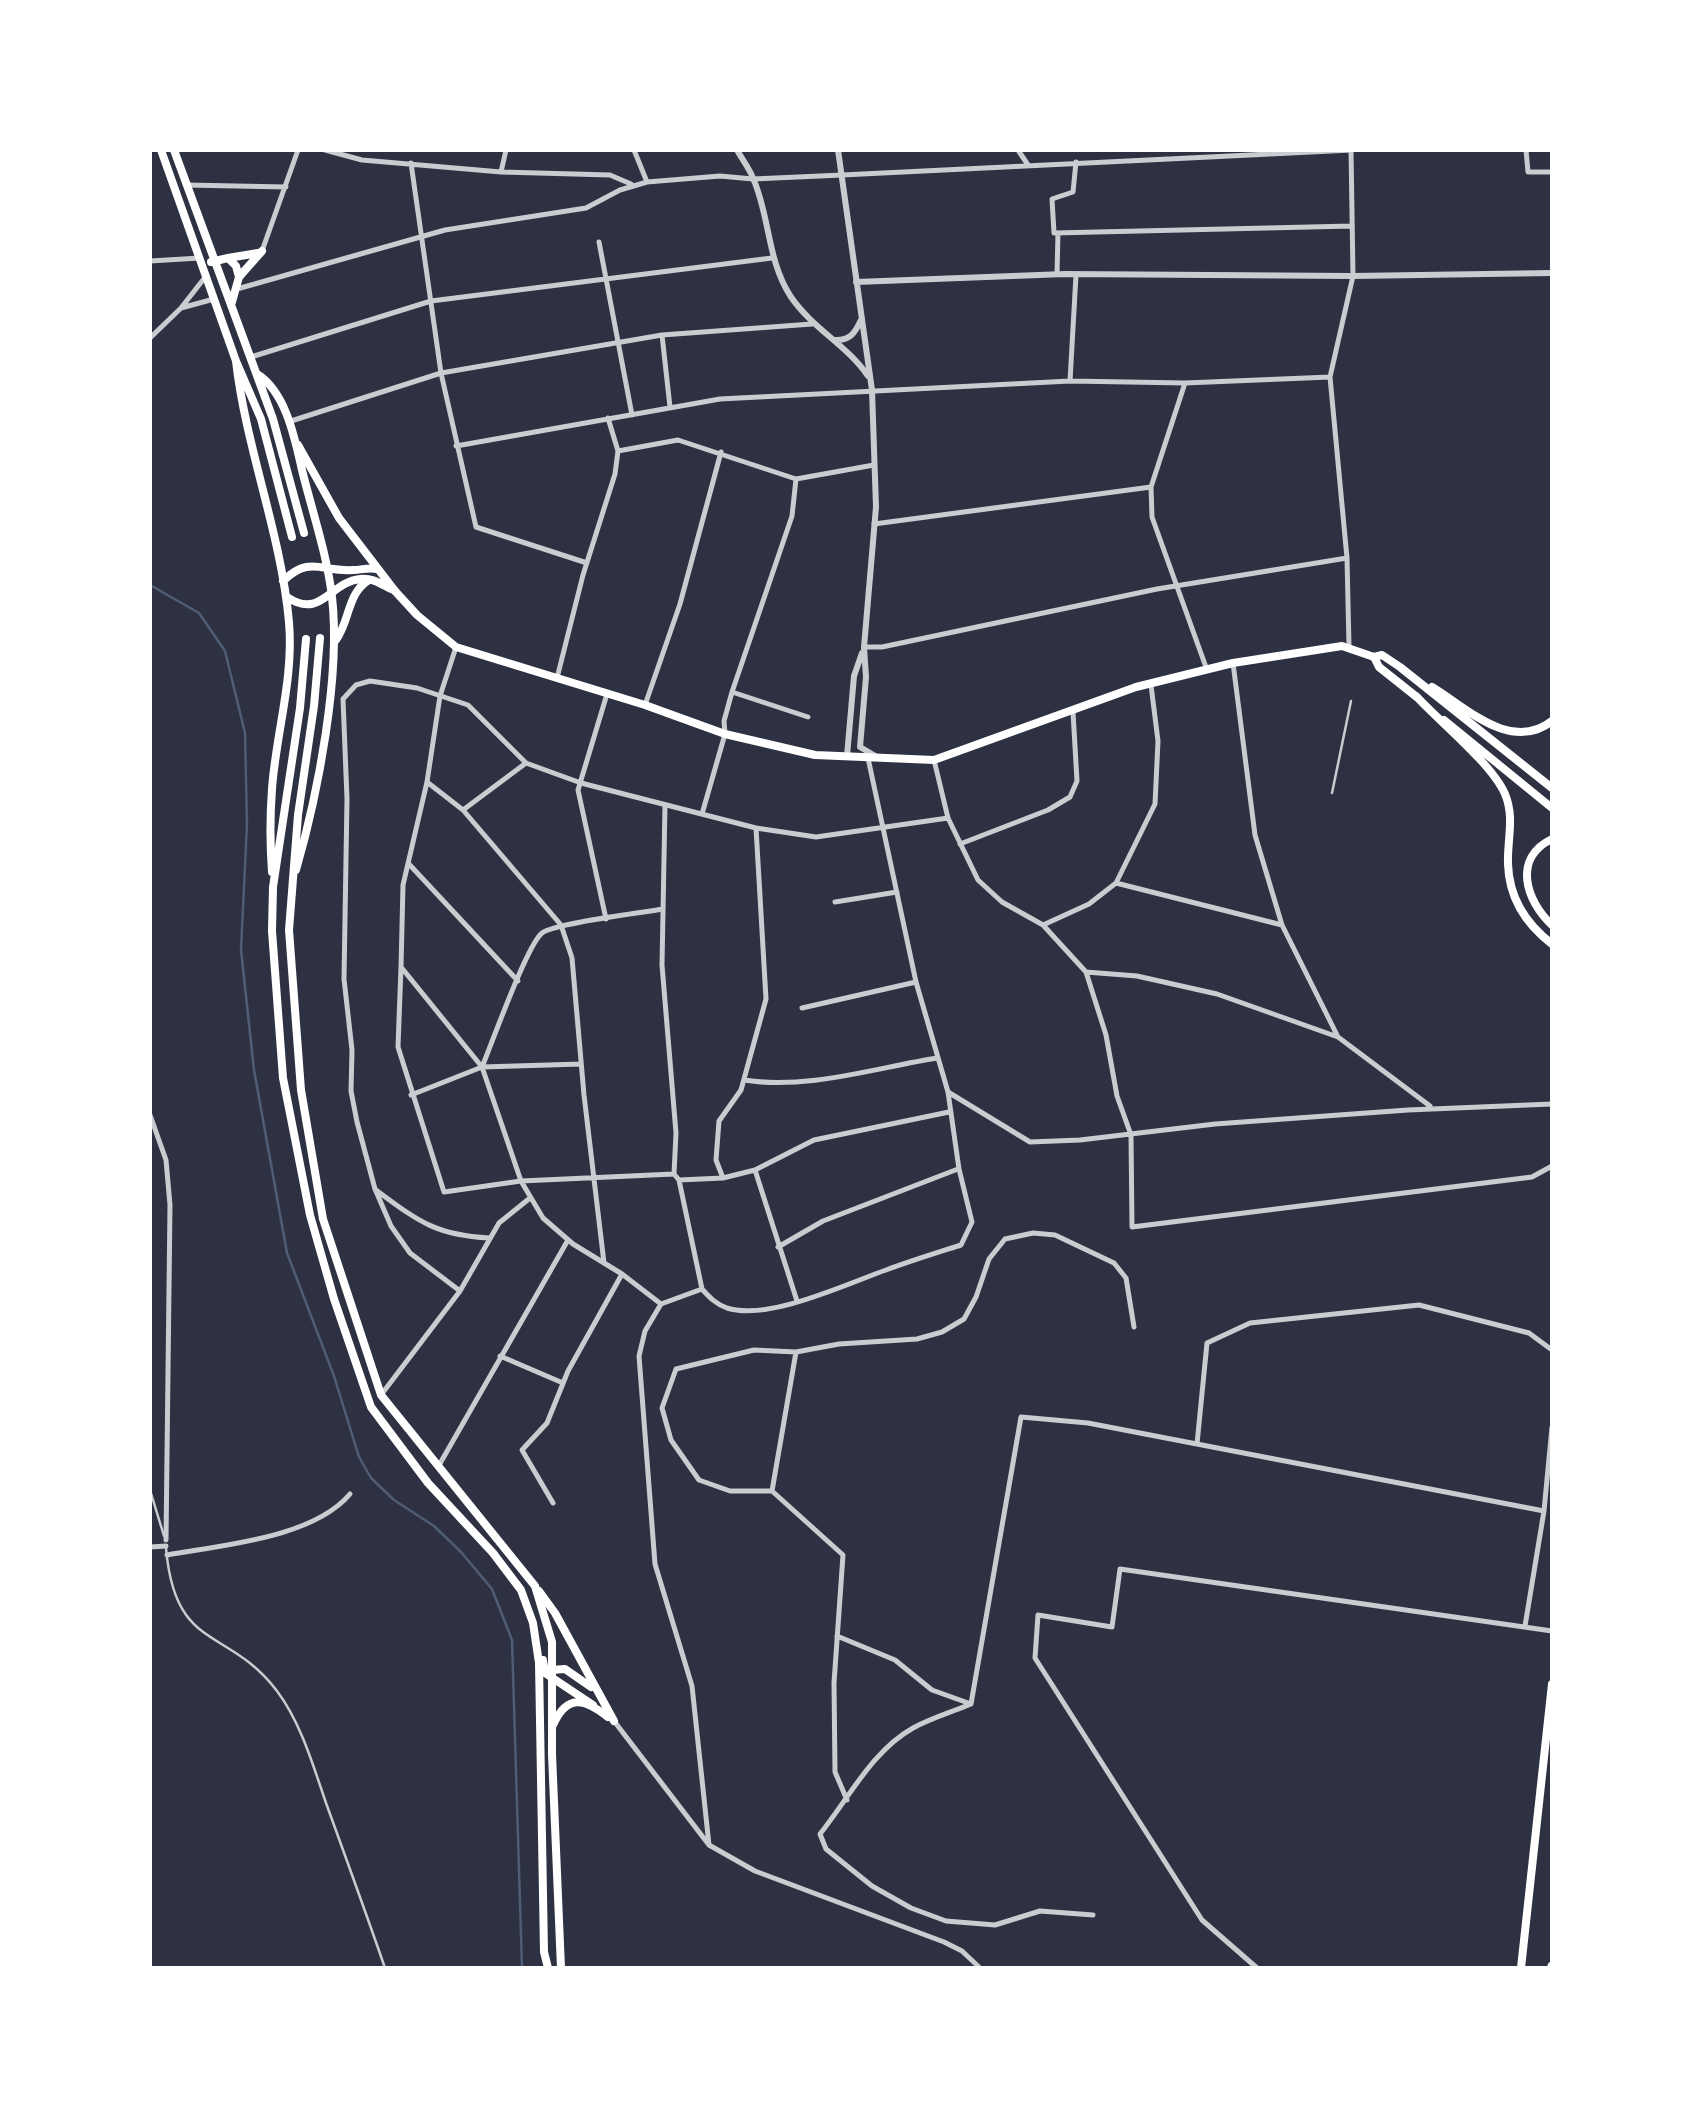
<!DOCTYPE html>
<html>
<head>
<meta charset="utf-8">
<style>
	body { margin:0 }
	#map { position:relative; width:1702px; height:2118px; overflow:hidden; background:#2d3142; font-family:"Sofia Sans Condensed",sans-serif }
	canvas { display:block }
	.frame { position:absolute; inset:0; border:152px solid #fff; pointer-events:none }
</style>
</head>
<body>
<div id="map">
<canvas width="1702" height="2118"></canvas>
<div class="frame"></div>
</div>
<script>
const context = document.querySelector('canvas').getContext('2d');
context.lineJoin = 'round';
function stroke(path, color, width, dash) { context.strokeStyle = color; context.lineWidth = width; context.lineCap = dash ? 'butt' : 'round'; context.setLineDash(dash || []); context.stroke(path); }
const stream = new Path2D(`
	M150,585L199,613L225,651L245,733L247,824L241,950L254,1070L287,1253L334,1376L359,1457L371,1478L394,1500L434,1526L461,1552L492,1589L512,1640L522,1968`);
const service = new Path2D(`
	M1332,793L1351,701
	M150,1490L164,1536
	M166,1548C175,1653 228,1626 277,1691C301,1723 313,1765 326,1803C346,1858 366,1913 385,1968`);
const minor = new Path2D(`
	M325,150L362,160L501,172L610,175L631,184
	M634,150L647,182
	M1018,150L1028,165
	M1526,150L1528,172H1552
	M1076,162L1073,192L1052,199L1054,233L1352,226
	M411,163L441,373L476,527L587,563
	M501,172L506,150
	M186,185L286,187
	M599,242L632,415
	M262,251L298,150
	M150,261L200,258
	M1057,274L1058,233
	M206,276L181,308L214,299
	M237,289L445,230L586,208L620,190L647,182L720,176L753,179L842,175L1352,150
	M662,335L670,407
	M150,338L180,309
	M251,357L431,301L772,258
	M1070,381L1076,275
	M1185,383L1151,487L1152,517L1207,670
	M608,418L618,451
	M288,422L441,373L662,335L812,324
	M456,446L720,399L1070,381L1185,383L1330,377
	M874,524L1151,487
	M1349,646L1347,558L1330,377L1353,276L1351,150
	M456,647L440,696L427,782L403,885L401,967L482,1067
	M864,647H882L1157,589L1347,558
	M1233,663L1255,835L1282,925L1338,1037
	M557,678L583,575L615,474L618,451L678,440L796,479L874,465
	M732,692L808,717
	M645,705L680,604L721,452
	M934,760L948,818L978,880L1002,902L1043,925L1086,972L1106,1035L1117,1096L1131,1135L1132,1227L1532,1177L1552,1166
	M427,782L463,810L561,925L572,958L584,1095L604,1263
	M463,810L526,763
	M702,814L725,734L724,721L732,692L792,516L796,479
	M960,844L1048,810L1070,797L1077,781L1073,712
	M408,863L518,981
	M1116,883L1282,925
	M835,902L897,892
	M606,919L578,790L607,694
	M1043,925L1089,904L1116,883L1155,804L1158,741L1151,685
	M401,967L398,1047L444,1192L521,1181L674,1174
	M1086,972L1137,976L1217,994L1338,1037L1430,1106
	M802,1008L916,982
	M744,1080C806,1090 875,1068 937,1058
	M948,1092L1030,1142L1080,1140L1215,1124L1408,1110L1552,1104
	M411,1095L482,1067L581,1064
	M150,1115L166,1160L170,1205L166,1540
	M755,1170L797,1301
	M723,1178L716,1160L719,1121L741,1090L766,999L756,828
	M679,1180L723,1178L755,1170L814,1140L949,1112
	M376,1190C418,1221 435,1235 489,1238
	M778,1247L823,1221L958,1169
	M702,1289C710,1298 716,1304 727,1308C769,1321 846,1284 886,1270C910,1261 936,1253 961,1245L972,1222L959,1169L948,1092L916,982L868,758
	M460,1291L410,1253L391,1226L375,1189L357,1122L351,1091L352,1050L344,979L347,799L343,699L356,685L370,681L417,688L468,705L526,763L581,783L756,828L816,837L948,818
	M661,1304L622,1274L573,1244L543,1218L521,1181L482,1067C492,1043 527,945 542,933C555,923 641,913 663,909
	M661,1304L645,1331L639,1356L655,1564L692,1686L709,1845
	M661,1304L702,1289L679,1180L674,1174L676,1133L662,965L665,805
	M500,1356L563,1383
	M381,1395L460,1291L499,1223L530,1198
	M1197,1444L1207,1343L1250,1323L1419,1305L1529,1333L1552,1350
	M438,1467L568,1240
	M772,1491L796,1352
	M553,1503L522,1450L547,1423L568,1371L622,1274
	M1544,1511L1552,1427
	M150,1547L166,1546
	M167,1555C222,1545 313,1538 350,1494
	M837,1636L895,1660L932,1690L971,1704C952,1712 931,1718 913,1728C872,1751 849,1798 820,1834L826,1849L872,1886L911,1908L946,1921L995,1925L1040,1911L1093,1915
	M971,1704L1021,1417L1088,1423L1544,1511L1525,1626
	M614,1721L709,1845L755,1871L944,1942L962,1951L980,1968
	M847,1800L835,1772L834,1683L843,1555L772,1491H730L699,1480L671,1440L662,1408L676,1369L754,1350L796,1352L839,1344L917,1339L942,1332L964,1319L976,1297L989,1259L1005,1239L1033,1233L1055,1235L1114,1263L1126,1278L1134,1327
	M1257,1968L1202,1920L1035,1658L1038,1615L1112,1627L1120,1569L1552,1631`);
const tertiary = new Path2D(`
	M737,150C742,159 749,168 753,178C770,216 767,261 791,297C813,329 847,345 868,376
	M838,150L872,390L876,507L864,647L866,677L860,747L877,757
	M856,282L1065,274L1353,276L1552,273
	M834,340C850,341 855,333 861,320
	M847,756L854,676L862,653`);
const secondary = new Path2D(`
	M395,591L417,615L456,647L645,705L725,734L815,755L934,760L1136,687L1233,663L1342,646L1374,657L1382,655L1400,667L1552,788
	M1374,657L1379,667L1418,698
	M1432,687C1467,708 1511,753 1552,721
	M1416,696C1440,722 1492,764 1505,794C1515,818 1507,840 1508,864C1509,897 1526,924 1552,944
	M1444,720L1552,808
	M1552,839C1512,858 1526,901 1552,925
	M1521,1968L1552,1684`);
const primary = new Path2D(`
	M161,150L236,361L261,419L292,537
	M174,150L273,419L304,533
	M228,258L258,253
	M211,262L228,258L236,266L239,277
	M232,302L239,277L262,251
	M236,361C246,449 281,533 289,622C294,679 276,733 272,789C270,816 270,845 272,872
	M257,374C286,392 295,439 302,470C312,511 327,554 332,597C341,675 318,794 296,870
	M298,445L339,518L395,591
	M283,581C310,555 321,572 353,570C362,570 368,567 377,569
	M287,597C321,620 330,582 360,579C371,577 381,584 391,589
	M320,638L314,706L298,815L289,930L301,1090L323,1219L381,1395L535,1586L552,1642V1754L561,1968
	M306,639L300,708L273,887L272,931L283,1078L310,1215L334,1299L371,1407L428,1483L493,1553L521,1590L533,1623L539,1663L544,1952L548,1968
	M336,640C350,621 347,593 369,580
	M539,1591L555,1613L614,1721
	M543,1660L545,1673L593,1705
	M551,1670L565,1669L591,1687
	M553,1725C567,1694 584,1698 608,1717`);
const trunk = new Path2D(`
	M1552,1968V1966`);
stroke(stream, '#4f5d75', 2.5);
stroke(service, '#caccd0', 2.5);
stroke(minor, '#caccd0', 5);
stroke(tertiary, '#caccd0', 6);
stroke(secondary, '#fff', 8);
stroke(primary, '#fff', 8);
stroke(trunk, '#fff', 9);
</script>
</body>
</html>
